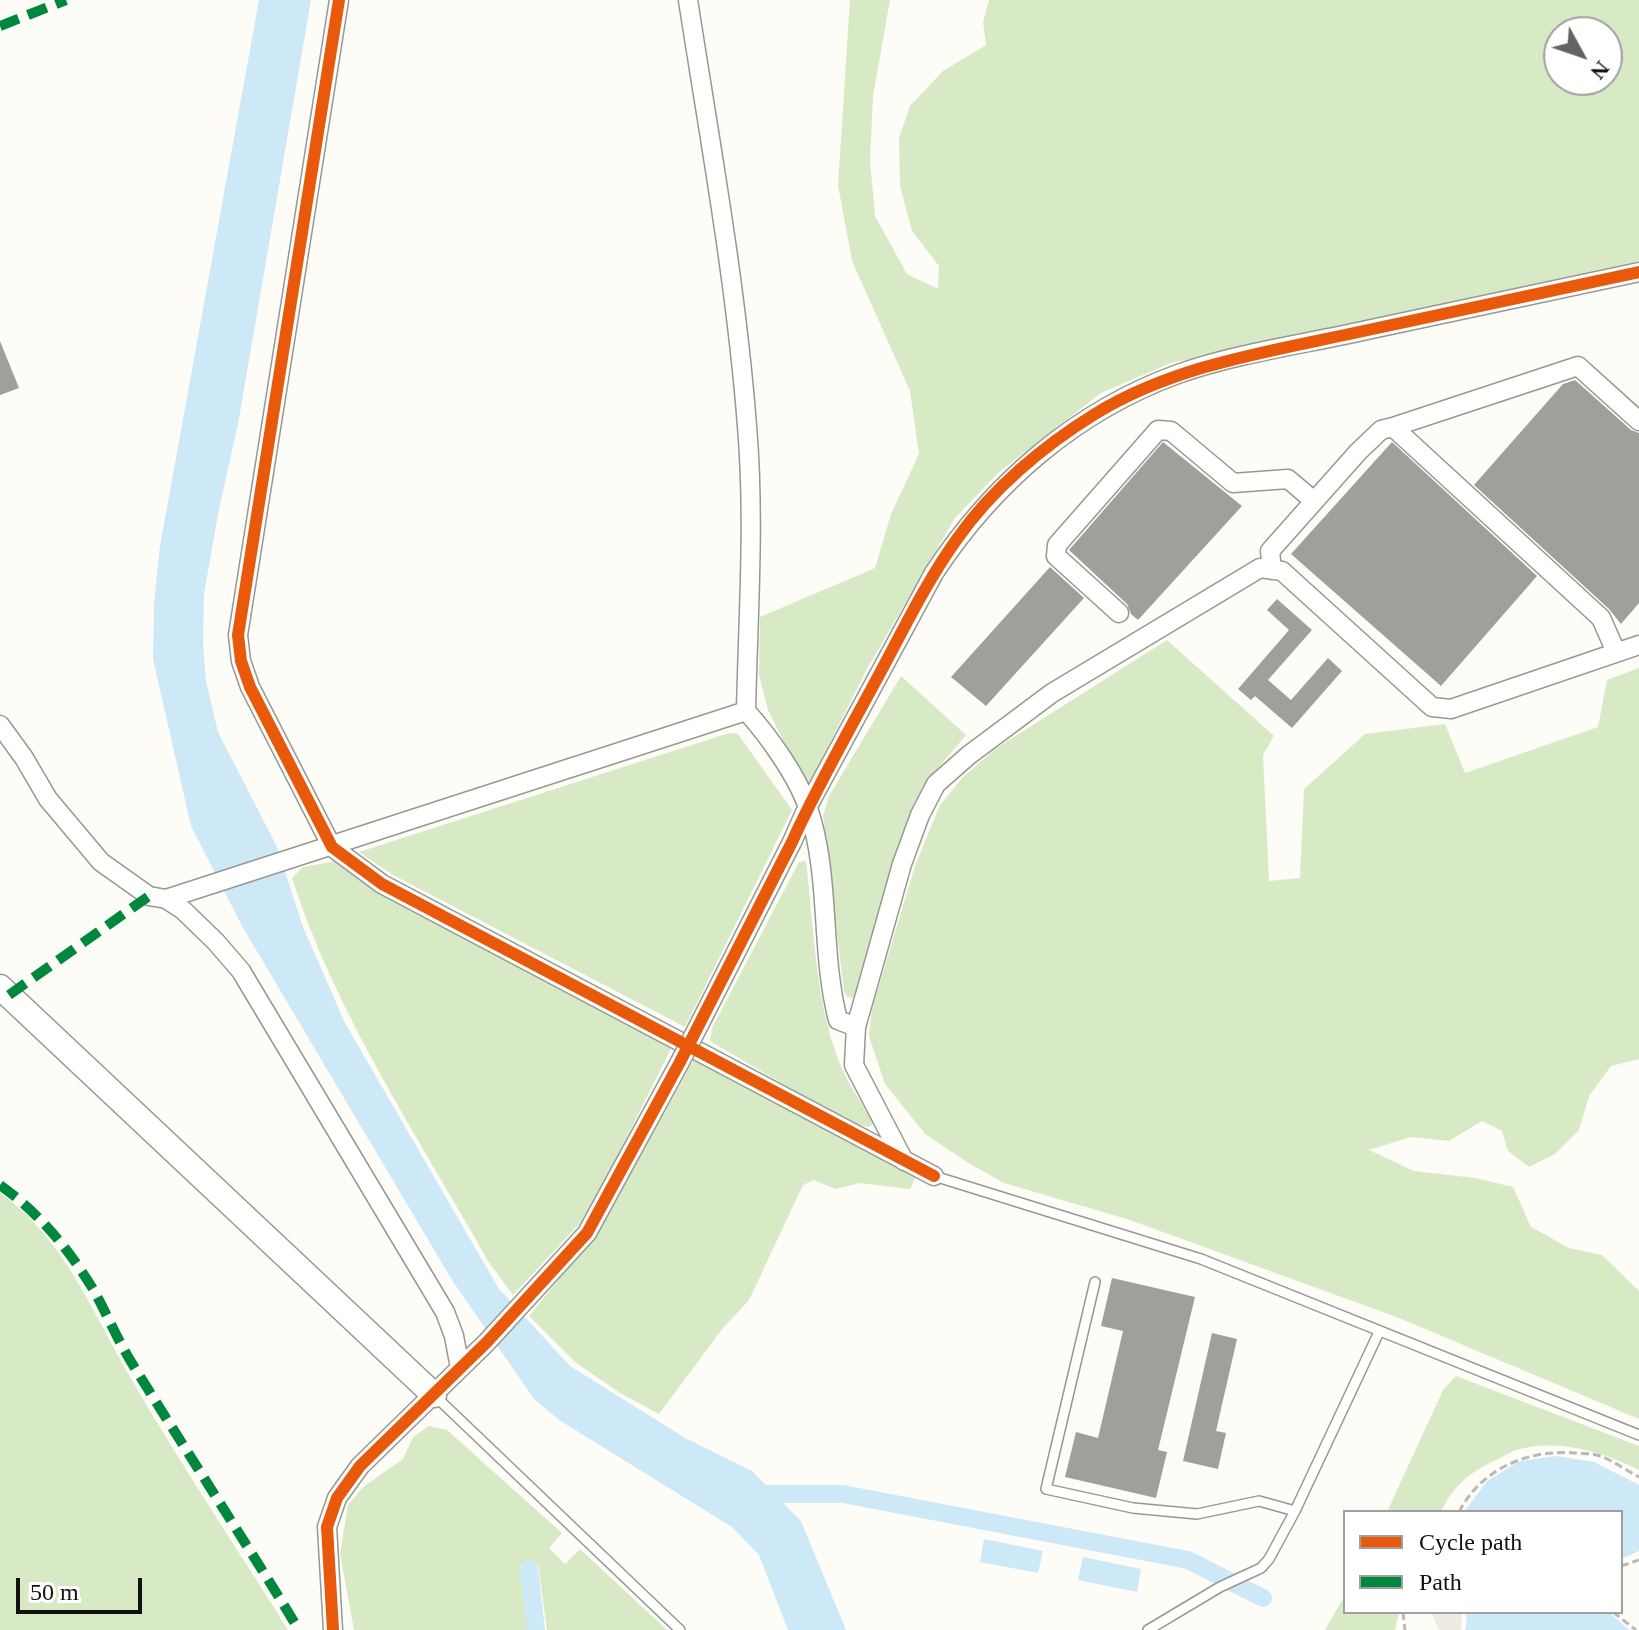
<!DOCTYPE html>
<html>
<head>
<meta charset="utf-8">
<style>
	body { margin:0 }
	#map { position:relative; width:1639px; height:1630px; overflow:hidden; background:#fdfcf7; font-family:Georgia,serif }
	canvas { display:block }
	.legend { position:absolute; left:1343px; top:1510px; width:280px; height:104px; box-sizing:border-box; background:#fff; border:2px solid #a0a0a0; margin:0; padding:10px 14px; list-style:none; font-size:24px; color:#111 }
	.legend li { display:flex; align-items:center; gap:16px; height:40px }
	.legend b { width:40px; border:2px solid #a0a0a0 }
	.north { position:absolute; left:1543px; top:16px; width:80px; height:80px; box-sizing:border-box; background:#fff; border:2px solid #a0a0a0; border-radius:50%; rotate:130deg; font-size:22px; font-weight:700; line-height:32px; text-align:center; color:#111 }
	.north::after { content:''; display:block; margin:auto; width:28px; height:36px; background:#646362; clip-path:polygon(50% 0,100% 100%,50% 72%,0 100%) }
	.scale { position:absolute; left:16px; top:1578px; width:126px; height:36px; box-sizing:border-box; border:4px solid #111; border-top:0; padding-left:10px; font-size:24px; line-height:28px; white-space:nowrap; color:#111; -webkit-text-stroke:6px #fff; paint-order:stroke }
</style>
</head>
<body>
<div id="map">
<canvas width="1639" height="1630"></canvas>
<ul class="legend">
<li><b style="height:10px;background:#e8590c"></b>Cycle path</li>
<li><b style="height:10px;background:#00873e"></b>Path</li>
</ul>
<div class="north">N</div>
<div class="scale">50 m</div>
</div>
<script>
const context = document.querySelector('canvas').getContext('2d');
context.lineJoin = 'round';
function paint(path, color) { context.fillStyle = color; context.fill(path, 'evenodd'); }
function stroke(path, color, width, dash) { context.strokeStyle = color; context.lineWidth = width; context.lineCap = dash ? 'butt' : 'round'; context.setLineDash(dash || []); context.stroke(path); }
const forest = new Path2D(`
	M850,0H890L873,96L870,160L875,216L907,274L938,289L939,266L912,231L900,186L899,138L910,106L943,71L986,45L983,22L989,0H1639V261L1171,363L1101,393L999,472L955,518L868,667L807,788L768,710L759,675L760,617L875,568L891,514L919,454L910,391L852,261L838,185ZM1559,32H1607V80H1559Z
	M1167,640L1274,736L1263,755L1269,881L1300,878L1304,789L1365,734L1445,724L1465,773L1598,727L1607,680L1639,668V1059L1611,1066L1589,1096L1579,1130L1555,1154L1529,1167L1508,1151L1502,1131L1482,1121L1449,1141L1411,1137L1369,1150L1414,1171L1475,1178L1513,1187L1531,1227L1569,1248L1602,1255L1639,1291V1419L1399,1318L1130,1220L1004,1183L970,1164L925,1134L885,1084L869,1036L872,1008L916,863L940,805L963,777L995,749Z
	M901,676L966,735L928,780L860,986L853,998L847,997L844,991L823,816L829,796Z
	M729,733L738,734L792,810L685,1027L393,875L359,852Z
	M336,861L442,923L671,1048L606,1179L581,1222L513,1295L488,1261C418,1136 336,1015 292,878L303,867Z
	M806,861C814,928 815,1001 840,1064C848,1085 863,1103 873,1124L869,1127L849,1123L710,1041L712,1028L799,862Z
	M695,1058L917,1174L910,1189L860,1183L835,1189L814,1180L803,1185L749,1300L723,1328L659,1414L620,1393L575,1362L529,1316L600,1229Z
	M0,1193C64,1238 91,1310 129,1375C179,1462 235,1545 288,1630H0Z
	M1456,1376L1639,1446V1470C1603,1452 1561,1439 1520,1449C1511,1451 1501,1458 1492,1462C1467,1474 1453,1487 1441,1512H1387L1443,1390Z
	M429,1426L447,1430L562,1533L549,1548L565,1564L580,1549L667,1630H547L538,1564L520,1565L528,1630H354L340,1554L348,1505L363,1487L403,1459L413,1437Z
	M1345,1595V1612H1399L1395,1630H1325Z`);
const plaza = new Path2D(`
	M1431,1612H1462L1461,1630H1439Z`);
const water = new Path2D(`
	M259,0H311L238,424L219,509L204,594L203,645L206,681L218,732L277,847L303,927L345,1023L499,1289L570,1366L685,1438L752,1471L801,1521L846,1630H788L759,1555L732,1527L559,1420L534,1399L452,1280L242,926L191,826L153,659L154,603L160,546Z
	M1557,1456L1594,1462L1639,1485V1551L1621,1559V1512H1464L1487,1481L1520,1461Z
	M984,1539L1043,1551L1038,1573L980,1562Z
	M1083,1557L1141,1569L1137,1592L1078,1580Z
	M1465,1612H1609L1629,1630H1465L1467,1621Z`);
const canal = new Path2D(`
	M756,1494H843L1188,1560L1263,1598
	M529,1569L536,1630`);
const building = new Path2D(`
	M0,341L19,388L0,395Z
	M1575,380L1631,430L1639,433V603L1621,624L1609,609L1474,485L1563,384Z
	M1163,442L1242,506L1138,620L1131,614L1127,604L1069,550Z
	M1392,442L1537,576L1441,686L1291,554Z
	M1050,567L1084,598L986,706L951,677Z
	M1277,599L1312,630L1268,680L1291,700L1328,658L1342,671L1292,728L1255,696L1251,700L1238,689L1289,630L1267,610Z
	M1112,1278L1195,1297L1158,1450L1167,1452L1156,1498L1065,1477L1076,1432L1098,1438L1123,1331L1101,1326Z
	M1212,1333L1237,1339L1216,1431L1226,1433L1218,1469L1183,1461Z`);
const path = new Path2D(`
	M1459,1512C1481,1469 1528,1449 1575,1453C1583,1454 1593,1453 1600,1456C1614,1461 1627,1471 1639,1477
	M1621,1566L1639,1560
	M1403,1612L1405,1630
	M1613,1612L1636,1630`);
const service = new Path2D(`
	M934,1176L1201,1259L1639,1435
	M1095,1282L1046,1489L1133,1508L1197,1514L1259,1501L1295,1511
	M434,1395L680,1630
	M1148,1630L1220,1587L1261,1568L1269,1559L1295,1511L1379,1332`);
const minor = new Path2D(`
	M339,0L238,635L241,661L250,687L332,847L382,884L934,1176
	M688,0C710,142 736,283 747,426C755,520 748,617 746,711C768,735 798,777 808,808C831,876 820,951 838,1020L856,1027
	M1393,427L1578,366L1639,421
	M1272,570L1270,551L1358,452L1381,430L1393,427L1601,618L1616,652
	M1119,613L1056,556L1057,545L1158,430L1171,431L1233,483L1288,479L1314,501
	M0,725L24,758L48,799L101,862L149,896L166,899L183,910L216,942L241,971L445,1312L454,1336L460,1368
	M166,899L746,711
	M699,1025L792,842L808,806L934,573C993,483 1076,411 1178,374C1238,353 1305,344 1367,330C1457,311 1548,292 1639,272
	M904,1161L854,1065L856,1027L902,864L920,815L936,784L969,755L1052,693L1260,568L1282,571L1432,707L1451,709L1639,645
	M333,1630L327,1527L337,1498L360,1466L487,1342L587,1233L680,1062`);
const tertiary = new Path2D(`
	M0,987L434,1395`);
const minorBridge = new Path2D(`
	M680,1062L699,1025`);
const quiet = new Path2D(`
	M0,26L66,0
	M9,995L149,896
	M0,1185C39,1213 68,1248 93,1289C107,1314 118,1341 133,1365C188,1454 245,1541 299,1630`);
const cycleway = new Path2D(`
	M339,0L238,635L241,661L250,687L332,847L382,884L934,1176
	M333,1630L327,1527L337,1498L360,1466L487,1342L587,1233L680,1062L792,842C816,789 845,738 873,686C900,637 924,585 957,539C992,489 1043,446 1095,414C1173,366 1266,352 1354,333C1449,313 1544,293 1639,272`);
paint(forest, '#d8eac5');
paint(plaza, '#edebe2');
paint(water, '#cde8f7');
stroke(canal, '#cde8f7', 18);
paint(building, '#a19f9c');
stroke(service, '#979795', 12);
stroke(minor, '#979795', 21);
stroke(tertiary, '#979795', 27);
stroke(path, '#b9b9b8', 3, [8, 4]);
stroke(service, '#fffffe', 9);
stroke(minor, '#fffffe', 18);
stroke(tertiary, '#fffffe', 24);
stroke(minorBridge, '#979795', 21, []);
stroke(minorBridge, '#fffffe', 18);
stroke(quiet, '#00873e', 10, [20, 10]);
stroke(cycleway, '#e8590c', 12);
</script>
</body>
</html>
